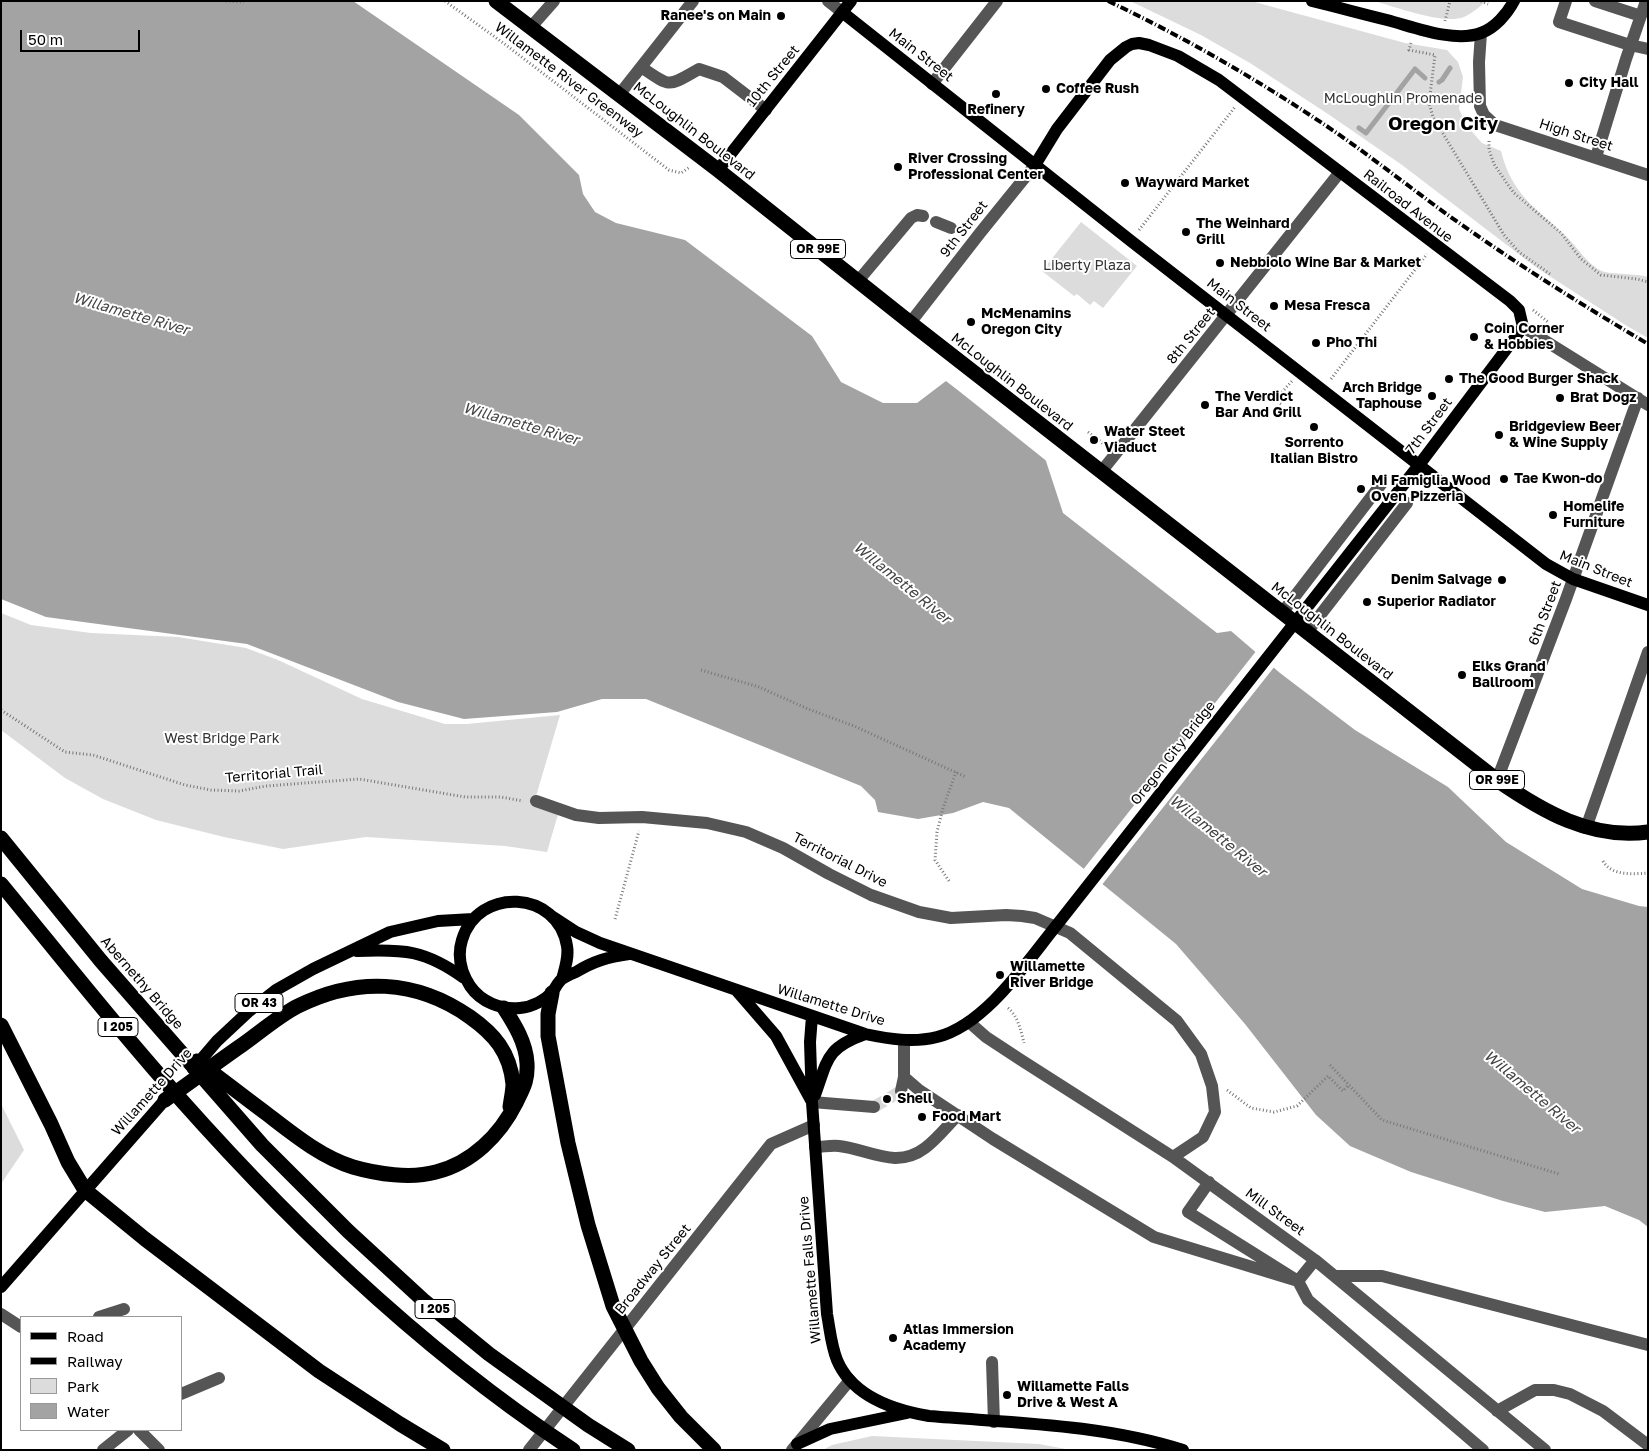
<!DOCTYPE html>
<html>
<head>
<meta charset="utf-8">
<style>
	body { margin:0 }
	#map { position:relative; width:1649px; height:1451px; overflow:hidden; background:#fff; font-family:"Golos Text",sans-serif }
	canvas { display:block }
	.frame { position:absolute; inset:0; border:2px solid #000; pointer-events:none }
	.legend { position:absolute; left:20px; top:1316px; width:162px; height:115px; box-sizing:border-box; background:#fff; border:1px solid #999; margin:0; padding:6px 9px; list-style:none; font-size:15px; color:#000 }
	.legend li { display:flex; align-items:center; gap:10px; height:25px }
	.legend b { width:25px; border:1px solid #999 }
	.scale { position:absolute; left:20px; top:30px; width:120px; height:22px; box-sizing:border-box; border:2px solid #000; border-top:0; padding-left:6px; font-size:15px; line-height:18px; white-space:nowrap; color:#000; -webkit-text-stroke:4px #fff; paint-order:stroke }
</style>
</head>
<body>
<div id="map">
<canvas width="1649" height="1451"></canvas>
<div class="frame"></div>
<ul class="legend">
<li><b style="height:6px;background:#000"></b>Road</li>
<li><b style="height:6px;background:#000"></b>Railway</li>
<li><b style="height:14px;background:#dcdcdc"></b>Park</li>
<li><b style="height:14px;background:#a3a3a3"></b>Water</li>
</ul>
<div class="scale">50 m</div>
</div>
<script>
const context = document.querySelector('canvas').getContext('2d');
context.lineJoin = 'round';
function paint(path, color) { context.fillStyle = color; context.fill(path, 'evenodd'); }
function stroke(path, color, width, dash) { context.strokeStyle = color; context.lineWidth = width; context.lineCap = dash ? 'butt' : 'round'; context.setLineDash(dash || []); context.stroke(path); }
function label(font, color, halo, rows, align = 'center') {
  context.font = font + ' "Golos Text",sans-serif'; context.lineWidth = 4; context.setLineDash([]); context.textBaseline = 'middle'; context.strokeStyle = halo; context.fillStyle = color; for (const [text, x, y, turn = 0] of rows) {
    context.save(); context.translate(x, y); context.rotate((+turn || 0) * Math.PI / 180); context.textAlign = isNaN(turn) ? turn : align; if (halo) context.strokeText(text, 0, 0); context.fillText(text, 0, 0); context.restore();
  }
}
const green = new Path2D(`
	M1130,1H1251L1405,43L1447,50L1458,62L1463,77L1459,109L1467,126L1482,143L1501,151C1512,195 1536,208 1567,237C1577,247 1589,266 1602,271C1612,275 1635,273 1648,277V338L1627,326L1537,268L1402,165L1328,114L1250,63L1201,35Z
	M1374,1H1486C1480,7 1472,13 1464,17C1443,25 1396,7 1374,1Z
	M1081,222L1137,266L1103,308L1094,301L1090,305L1077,294L1074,296L1042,271Z
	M1,613L31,625L91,633L178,637L246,648L278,660L362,699L445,724H467L560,715L534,803L559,811L547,852L505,846L366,837L283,849L224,837L156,820L103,799L65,778L1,730Z
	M1,1104L24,1150L1,1184Z
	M872,1436L1039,1444L1071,1450H823L832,1445Z`);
const water = new Path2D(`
	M1,1H353L519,115L579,175L583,194L595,212L616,223L685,240L812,336L841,382L883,403H917L946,381L1044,455L1063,513L1217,633L1231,631L1280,673L1355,730L1448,787L1506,842L1582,889L1639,906L1648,907V1227L1639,1220L1605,1206L1545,1212L1503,1201L1411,1172L1350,1146L1316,1115L1245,1024L1176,944L1009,808L983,802L953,813L918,819L878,812L875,800L861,786L646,699H602L557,712L464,719L398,702L247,644L46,617L1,599Z`);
const pier = new Path2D(`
	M946,378L1045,453L1049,463L944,379Z
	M1257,650L1275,666L1101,886L1082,871Z`);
const stream = new Path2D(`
	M1439,82L1442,80L1450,68
	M1359,128L1366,133L1415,69L1425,78`);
const minorTunnel = new Path2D(`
	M874,1107L901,1091`);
const path = new Path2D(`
	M226,1L244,2
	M445,1L506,45L669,170L681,173L690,167
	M1481,1L1488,4
	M1445,21L1450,1
	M1411,43L1409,50L1435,55L1429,103L1433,117L1504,235L1519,252L1550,274
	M1489,141V150L1494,164L1508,185L1514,193L1561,233L1581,259L1601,275L1637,279L1648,282
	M1139,230L1235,107
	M1533,310L1548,322
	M1331,379L1427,254
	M1281,404L1275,400L1292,381
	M1088,432L1105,445
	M701,670L759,687L808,709L854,726L966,777
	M1,710L65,752L93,755L185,785L211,790L239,791L266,786L359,779L465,797H501L523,801
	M1603,861C1611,876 1633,874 1648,873
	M949,881L935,860L937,832L943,808L956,772
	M615,919L639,831
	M1008,1008C1018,1016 1021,1031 1024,1043
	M1330,1065L1382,1120L1559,1174
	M1227,1090L1251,1108L1274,1112L1297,1106L1328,1076L1343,1091L1348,1086`);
const minor = new Path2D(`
	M828,1L842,12
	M1566,1L1559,22L1630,45L1648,49
	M1595,1L1641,16
	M531,27L554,1
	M1481,33L1479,62L1480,106L1484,115L1495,125L1648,175
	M641,67C672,88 667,87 699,69L723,77L766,110
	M932,84L997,1
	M619,95L693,1
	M1596,157L1626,59L1646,1
	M936,222L951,228
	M858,281L911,218L917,215L923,216
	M910,323L980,233L1035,165
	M1523,327L1648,405
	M1101,472L1340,172
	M1282,613L1382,483
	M1307,632L1407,503
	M1497,780L1566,599L1638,398
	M536,801L576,815L599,818L642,817L707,823L746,832L783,848L829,874L871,895L919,912L951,918L1006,915L1022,916L1035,918L1070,933L1177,1021L1201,1054L1212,1086L1215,1112L1203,1137L1173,1157
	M1586,828L1648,652
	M969,1022L986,1037L1021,1060L1173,1157L1315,1260L1545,1450
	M904,1077L919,1090L993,1139L1154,1237L1298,1281
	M901,1091L904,1077V1040
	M812,1102L874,1107
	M815,1147C823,1147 831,1145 839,1146C868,1149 896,1170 925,1148C937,1139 947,1126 958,1115
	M1209,1182L1188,1212L1298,1281L1308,1300L1483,1450
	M1336,1276H1382L1648,1345
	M1298,1281L1315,1260
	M1,1314L21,1327
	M99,1317L124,1309
	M992,1362L994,1422
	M181,1394L219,1378
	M1497,1411L1535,1390H1554L1570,1394L1603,1411L1648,1445
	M139,1430L159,1450
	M103,1450L128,1430
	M529,1450L771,1144L814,1125
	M792,1450L850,1380`);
const major = new Path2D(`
	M1312,1C1337,7 1362,14 1387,20C1414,27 1454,43 1481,33C1495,28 1507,14 1514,1
	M842,12L1131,241L1546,564L1573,579L1648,605
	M718,170L851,1
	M550,915L576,932L600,943L865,1034C889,1039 913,1043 937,1037C985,1025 1026,963 1056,926L1419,465L1523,327L1519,310L1510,301L1219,80L1178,56L1149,45L1139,43L1132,44L1126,47L1110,60L1057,129L1035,165
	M357,951C404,949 425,950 464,978
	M562,979C565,968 569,957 567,946C558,890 478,886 462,940C457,956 461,972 470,986C481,1002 501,1010 520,1008C532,1007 546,1000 553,991C556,987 558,982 562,979C566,976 571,974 576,972C594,961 608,957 629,954
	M737,991L776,1036L811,1100
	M812,1016L810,1042L812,1102L827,1314C830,1330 831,1345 837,1360C852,1396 893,1410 929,1416C1014,1423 1101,1424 1183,1450
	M193,1069L217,1041L248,1012L276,990L313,969L390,932L438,921L473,919
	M815,1095C828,1059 826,1048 865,1034
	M1,1287L171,1093
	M797,1444L830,1429L907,1413`);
const highway = new Path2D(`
	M496,1L718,170L917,328L1497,780C1542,811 1591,840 1648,832
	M1,838L101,961L262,1145L348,1231L423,1300L489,1354L588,1425L628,1450
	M1,884C52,946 101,1008 154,1069C277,1211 415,1346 573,1450
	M552,993L548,1014V1036L568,1143L588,1225L613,1306L641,1361L658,1388L681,1417L714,1450
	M1,1025L51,1124L68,1162L85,1190L145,1239L319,1371L400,1424L443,1450
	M197,1061C221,1079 244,1097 267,1114C293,1134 321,1157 353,1167C377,1174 411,1179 436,1172C472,1163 500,1135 516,1103C523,1088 528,1081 527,1063C526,1043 515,1025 504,1008
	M165,1100C191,1082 216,1063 242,1045C259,1033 280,1015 298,1006C356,977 416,979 470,1017C494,1034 510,1052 513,1084C513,1091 511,1099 510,1107`);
const rail = new Path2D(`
	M1108,1C1184,37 1258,80 1328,127C1378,161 1425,200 1475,234C1531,273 1589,309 1648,344`);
const markers = [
	[781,16,5,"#000"],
	[1569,83,5,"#000"],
	[1046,89,5,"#000"],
	[996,94,5,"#000"],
	[898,167,5,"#000"],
	[1125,183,5,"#000"],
	[1186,232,5,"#000"],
	[1220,263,5,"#000"],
	[1274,306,5,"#000"],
	[971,322,5,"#000"],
	[1474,337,5,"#000"],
	[1316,343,5,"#000"],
	[1449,379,5,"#000"],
	[1432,396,5,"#000"],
	[1560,398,5,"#000"],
	[1205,405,5,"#000"],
	[1314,427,5,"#000"],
	[1499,435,5,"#000"],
	[1094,440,5,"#000"],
	[1504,479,5,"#000"],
	[1361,489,5,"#000"],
	[1553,515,5,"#000"],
	[1502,580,5,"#000"],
	[1367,602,5,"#000"],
	[1462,675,5,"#000"],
	[1000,975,5,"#000"],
	[887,1099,5,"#000"],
	[922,1117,5,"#000"],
	[893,1338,5,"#000"],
	[1007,1395,5,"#000"]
];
const shields = [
	[818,249,55],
	[1497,780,55],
	[259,1003,48],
	[118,1027,40],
	[435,1309,40]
];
const shieldNames = [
	["OR 99E",818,249],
	["OR 99E",1497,780],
	["OR 43",259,1003],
	["I 205",118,1027],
	["I 205",435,1309]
];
const poiNames = [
	["Ranee's on Main",771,16,"right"],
	["City Hall",1579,83],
	["Coffee Rush",1056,89],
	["Refinery",996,110,"center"],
	["River Crossing",908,159],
	["Professional Center",908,175],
	["Wayward Market",1135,183],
	["The Weinhard",1196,224],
	["Grill",1196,240],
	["Nebbiolo Wine Bar & Market",1230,263],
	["Mesa Fresca",1284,306],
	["McMenamins",981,314],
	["Oregon City",981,330],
	["Coin Corner",1484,329],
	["& Hobbies",1484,345],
	["Pho Thi",1326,343],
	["The Good Burger Shack",1459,379],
	["Arch Bridge",1422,388,"right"],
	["Taphouse",1422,404,"right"],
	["The Verdict",1215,397],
	["Bar And Grill",1215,413],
	["Brat Dogz",1570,398],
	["Bridgeview Beer",1509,427],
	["& Wine Supply",1509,443],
	["Water Steet",1104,432],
	["Viaduct",1104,448],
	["Sorrento",1314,443,"center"],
	["Italian Bistro",1314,459,"center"],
	["Tae Kwon-do",1514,479],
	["Mi Famiglia Wood",1371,481],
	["Oven Pizzeria",1371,497],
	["Homelife",1563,507],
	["Furniture",1563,523],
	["Denim Salvage",1492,580,"right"],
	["Superior Radiator",1377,602],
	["Elks Grand",1472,667],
	["Ballroom",1472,683],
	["Willamette",1010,967],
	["River Bridge",1010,983],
	["Shell",897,1099],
	["Food Mart",932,1117],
	["Atlas Immersion",903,1330],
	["Academy",903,1346],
	["Willamette Falls",1017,1387],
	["Drive & West A",1017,1403]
];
const streetNames = [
	["Main Street",921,55,38],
	["10th Street",773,76,-51],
	["Willamette River Greenway",569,80,37],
	["McLoughlin Boulevard",694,131,38],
	["High Street",1576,135,18],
	["Railroad Avenue",1408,206,38],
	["9th Street",964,229,-52],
	["Main Street",1239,305,38],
	["8th Street",1191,336,-51],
	["McLoughlin Boulevard",1012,382,38],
	["7th Street",1429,426,-53],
	["Main Street",1596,569,22],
	["6th Street",1545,613,-69],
	["McLoughlin Boulevard",1332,631,38],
	["Oregon City Bridge",1173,753,-52],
	["Territorial Trail",274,774,-5],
	["Territorial Drive",840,860,27],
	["Abernethy Bridge",142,983,49],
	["Willamette Drive",831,1005,17],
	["Willamette Drive",152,1092,-48],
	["Mill Street",1275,1212,36],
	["Broadway Street",653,1269,-51],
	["Willamette Falls Drive",810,1270,-95]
];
const parkNames = [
	["McLoughlin Promenade",1403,99],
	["Liberty Plaza",1087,266],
	["West Bridge Park",222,739]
];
const waterNames = [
	["Willamette River",131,314,16],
	["Willamette River",521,424,16],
	["Willamette River",902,583,39],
	["Willamette River",1218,836,39],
	["Willamette River",1532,1092,40]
];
const districtNames = [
	["Oregon City",1443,124]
];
paint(green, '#dcdcdc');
paint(water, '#a3a3a3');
paint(pier, '#fff');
stroke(stream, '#a3a3a3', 5);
stroke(minorTunnel, '#d9d9d9', 12, [12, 6]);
stroke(path, '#777', 3, [1, 2.5]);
stroke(minor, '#555', 12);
stroke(major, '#000', 12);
stroke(highway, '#000', 15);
stroke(rail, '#000', 4, [8, 2.5, 1, 2.5]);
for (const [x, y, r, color] of markers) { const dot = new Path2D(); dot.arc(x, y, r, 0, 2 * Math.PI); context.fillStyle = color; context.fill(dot); stroke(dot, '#fff', 2); }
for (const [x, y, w] of shields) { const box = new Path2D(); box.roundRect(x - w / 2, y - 9.5, w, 19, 4); context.fillStyle = '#fff'; context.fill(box); stroke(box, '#000', 1); }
label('bold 12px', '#000', null, shieldNames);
label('bold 14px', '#000', '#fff', poiNames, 'left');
label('14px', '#000', '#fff', streetNames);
label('14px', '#333', '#fff', parkNames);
label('italic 15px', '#444', '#fff', waterNames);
label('bold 19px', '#000', '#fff', districtNames);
</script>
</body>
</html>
